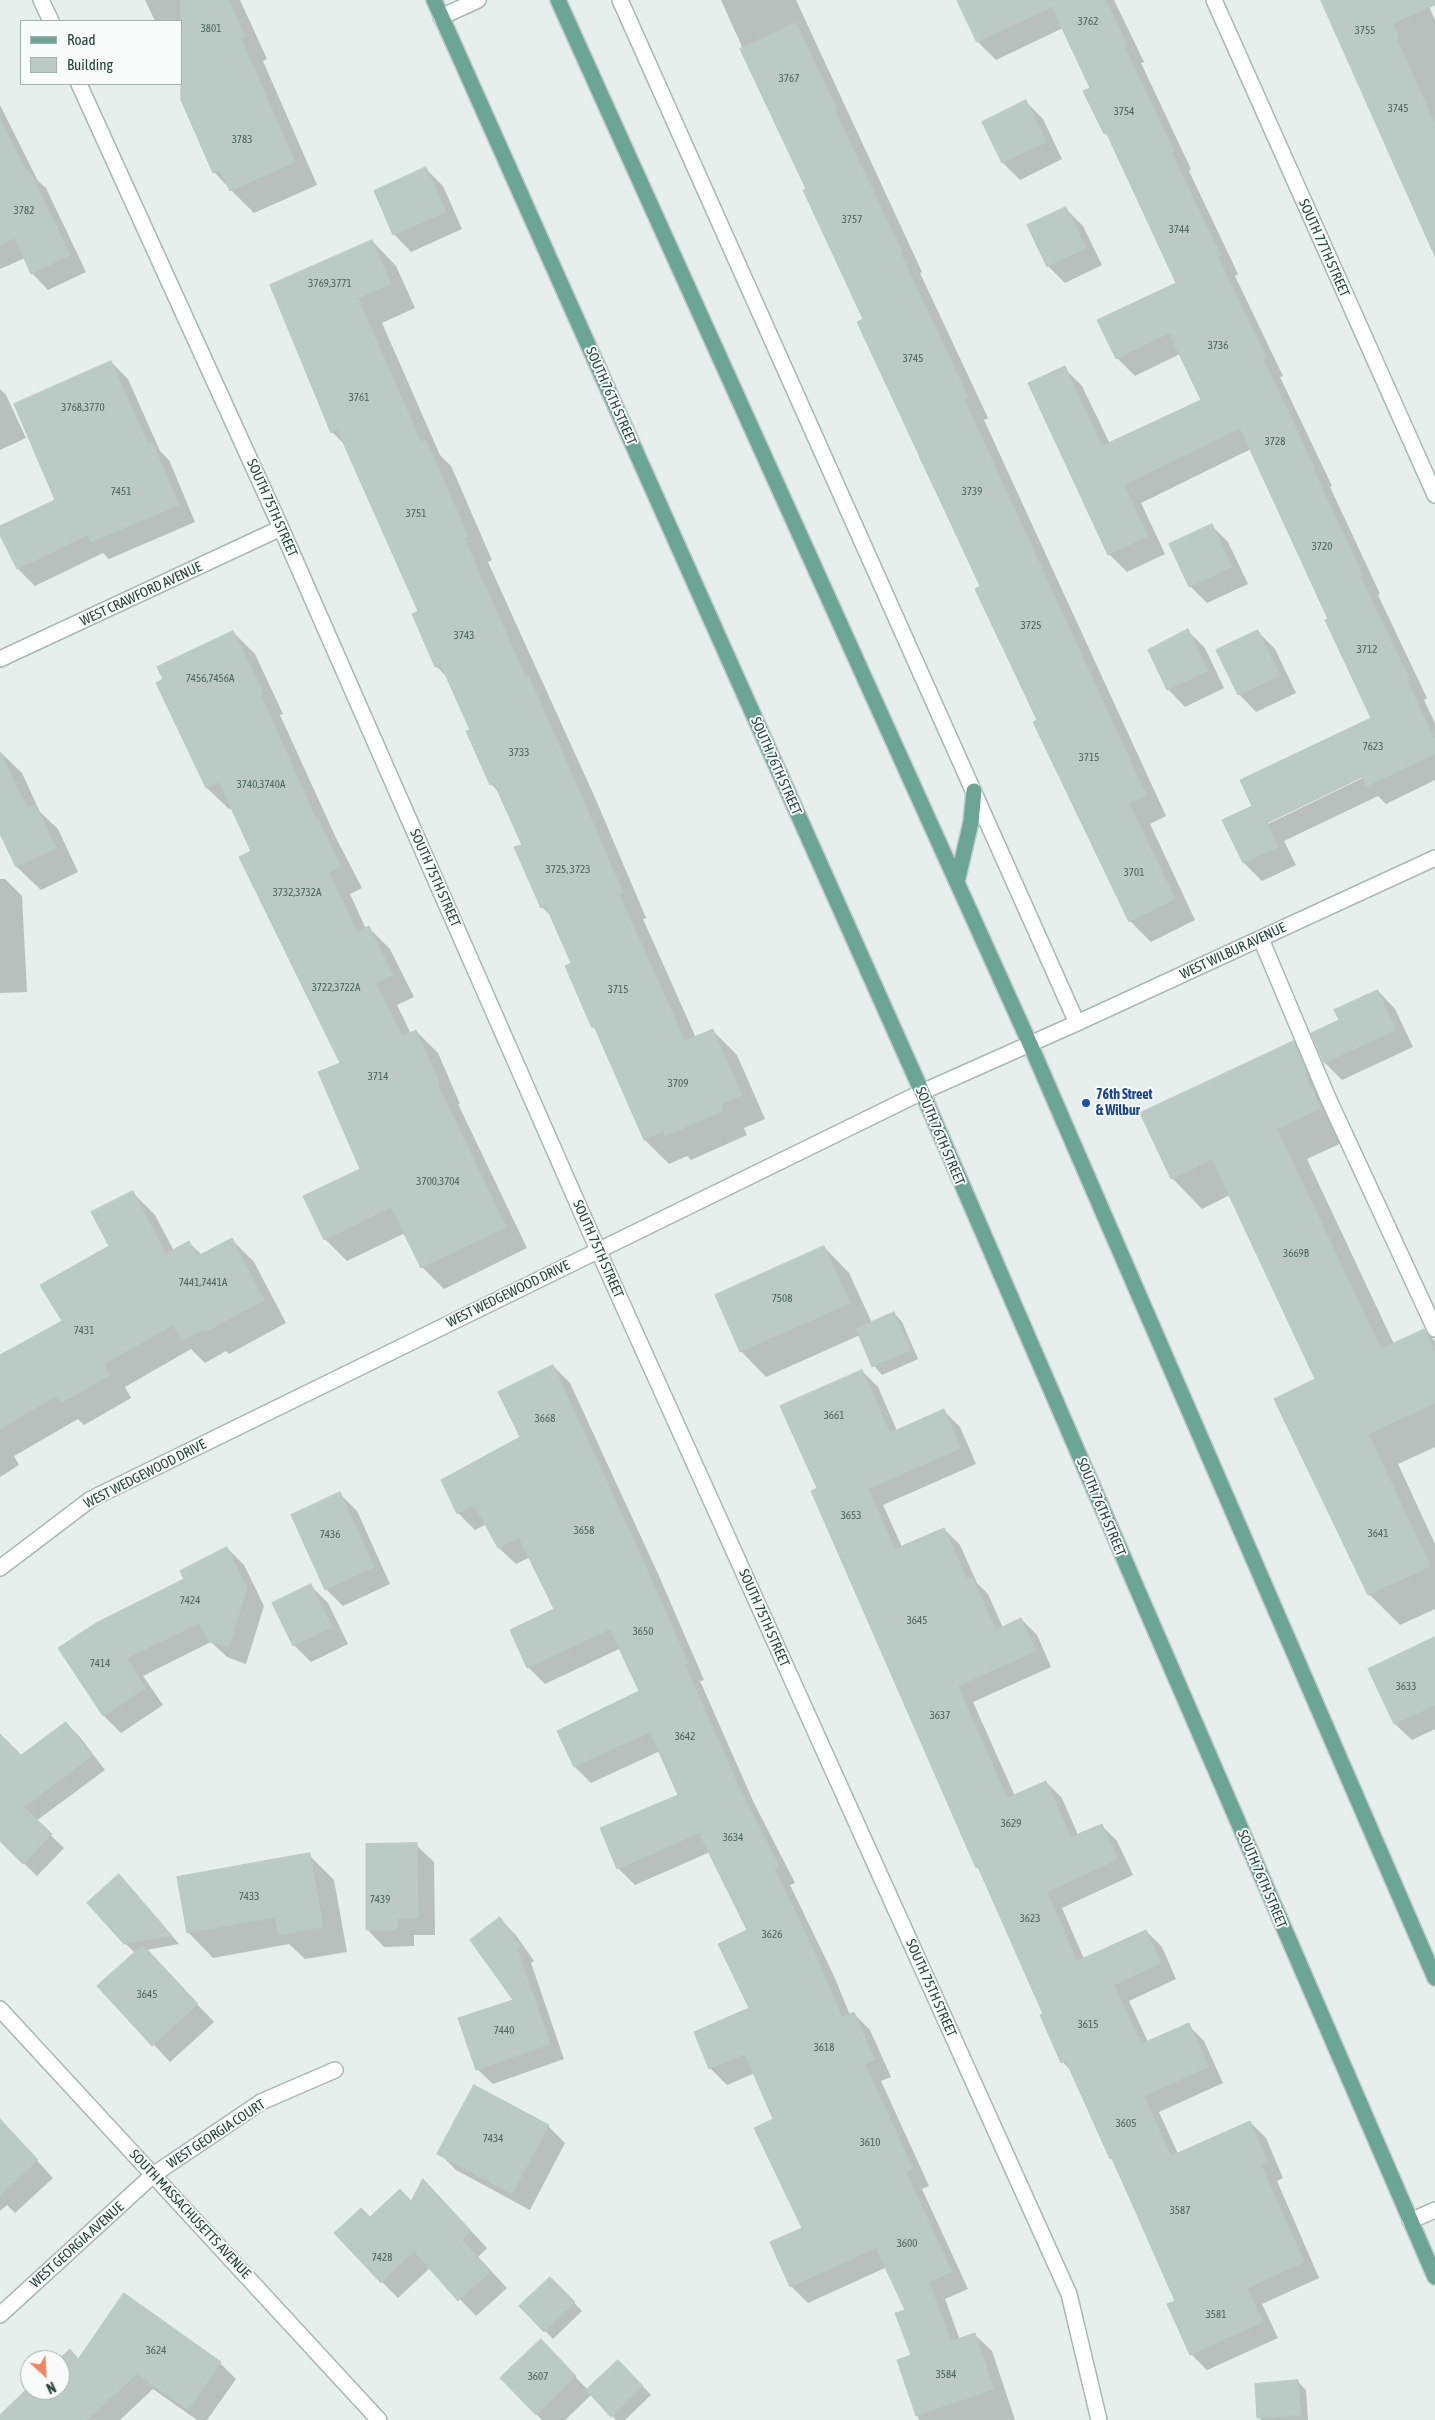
<!DOCTYPE html>
<html>
<head>
<meta charset="utf-8">
<style>
	body { margin:0 }
	#map { position:relative; width:1435px; height:2420px; overflow:hidden; background:#e6efeb; font-family:"Asap Condensed",sans-serif }
	canvas { display:block }
	.legend { position:absolute; left:20px; top:20px; width:162px; height:65px; box-sizing:border-box; background:#f7fbf9; border:1px solid #a3b1ad; margin:0; padding:6px 9px; list-style:none; font-size:15px; color:#24423a }
	.legend li { display:flex; align-items:center; gap:10px; height:25px }
	.legend b { width:25px; border:1px solid #a3b1ad }
	.north { position:absolute; left:20px; top:2350px; width:50px; height:50px; box-sizing:border-box; background:#f7fbf9; border:1px solid #a3b1ad; border-radius:50%; rotate:155deg; font-size:14px; font-weight:700; line-height:20px; text-align:center; color:#24423a }
	.north::after { content:''; display:block; margin:auto; width:18px; height:22px; background:#f4845f; clip-path:polygon(50% 0,100% 100%,50% 72%,0 100%) }
</style>
</head>
<body>
<div id="map">
<canvas width="1435" height="2420"></canvas>
<ul class="legend">
<li><b style="height:6px;background:#6aa596"></b>Road</li>
<li><b style="height:14px;background:#bbcac4"></b>Building</li>
</ul>
<div class="north">N</div>
</div>
<script>
const context = document.querySelector('canvas').getContext('2d');
context.lineJoin = 'round';
function paint(path, color) { context.fillStyle = color; context.fill(path, 'evenodd'); }
function stroke(path, color, width, dash) { context.strokeStyle = color; context.lineWidth = width; context.lineCap = dash ? 'butt' : 'round'; context.setLineDash(dash || []); context.stroke(path); }
function label(font, color, halo, rows, align = 'center') {
  context.font = font + ' "Asap Condensed",sans-serif'; context.lineWidth = 4; context.setLineDash([]); context.textBaseline = 'middle'; context.strokeStyle = halo; context.fillStyle = color; for (const [text, x, y, turn = 0] of rows) {
    context.save(); context.translate(x, y); context.rotate((+turn || 0) * Math.PI / 180); context.textAlign = isNaN(turn) ? turn : align; if (halo) context.strokeText(text, 0, 0); context.fillText(text, 0, 0); context.restore();
  }
}
const shadow = new Path2D(`
	M145,0H240L267,59L263,61L317,185L254,213L231,190L214,172L181,21H155Z
	M721,0H796L922,272L920,273L988,418L984,420L1166,816L1150,824L1195,920L1151,942L1130,921L1039,720L982,587L919,457L922,455L865,320Z
	M966,0H1114L1144,62L1141,63L1191,169L1189,171L1238,274L1235,276L1283,376L1280,377L1332,486L1330,487L1380,594L1378,595L1427,698L1424,700L1435,723V780L1386,804L1378,796L1284,841L1296,865L1262,881L1244,863L1253,807L1373,719L1251,449L1141,503L1165,554L1127,572L1109,554L1064,368L1082,386L1110,444L1203,401L1180,354L1135,376L1117,358L1177,284L1111,139L1105,133L1092,88L1063,28L996,60L978,42ZM1367,773L1369,775L1268,824V821Z
	M1323,0H1426L1435,20V253Z
	M1026,102L1043,119L1062,159L1020,180L1003,163Z
	M0,105L38,181L46,188L86,272L48,290L32,273L25,258L0,269Z
	M426,169L443,186L462,229L411,252L394,234Z
	M1066,209L1083,226L1102,265L1065,283L1048,266Z
	M372,241L396,266L415,308L382,323L440,455L451,466L492,560L488,562L596,800L646,918L643,919L696,1038L712,1030L737,1055L765,1119L744,1128L747,1135L691,1160L687,1156L669,1164L645,1140L598,1032L593,1027L573,964L554,919L542,907L523,845L501,794L491,784L471,730L449,679L436,666L419,612L346,446L332,432L271,285Z
	M111,362L128,379L160,451L169,460L195,522L109,559L103,553L35,586L18,569L0,532V527L56,500Z
	M0,389L6,395L26,438L0,450Z
	M1211,525L1228,542L1248,584L1207,603L1190,586Z
	M1188,631L1205,648L1224,688L1185,707L1168,689L1150,650Z
	M233,632L255,654L283,714L280,715L336,838L362,888L350,894L366,929L369,928L390,949L414,997L397,1005L411,1034L416,1031L438,1053L460,1104H458L527,1248L444,1289L422,1267L405,1233L347,1261L325,1239L362,1170L341,1063L232,808L229,809L207,788L157,683Z
	M1258,632L1275,649L1296,693L1256,712L1239,694Z
	M0,752L22,773L40,812L58,829L78,872L41,890L17,867L0,834Z
	M0,879H5L22,896L27,992L0,993Z
	M1378,991L1395,1009L1413,1047L1342,1080L1325,1063L1312,1034L1340,1021Z
	M1294,1042L1324,1073L1350,1139L1307,1159L1394,1344L1424,1330L1435,1341V1447L1398,1464L1435,1544V1609L1400,1625L1370,1595L1276,1400L1317,1380L1230,1195L1202,1209L1172,1178Z
	M133,1193L155,1215L174,1251L189,1243L202,1255L232,1240L254,1262L286,1323L229,1354L226,1351L205,1363L191,1349L125,1387L131,1398L84,1425L78,1419L14,1456L19,1465L0,1477V1359L63,1322L110,1246Z
	M824,1247L849,1273L872,1323L894,1313L902,1322L918,1359L882,1375L874,1366L860,1335L766,1377L741,1351Z
	M553,1366L570,1383L659,1576L704,1680L700,1681L754,1803L795,1883L790,1885L834,1976L850,2015L853,2013L870,2030L891,2077L881,2081L929,2186L922,2189L968,2289L945,2299L960,2340L975,2335L992,2351L1015,2420H919L898,2361L913,2356L907,2310L887,2267L808,2303L791,2286L803,2229L775,2120L755,2073L727,2085L710,2068L750,2009L748,1931L710,1852L635,1885L618,1868L680,1796L660,1751L591,1783L575,1767L640,1692L621,1648L545,1684L528,1667L556,1610L530,1557L516,1564L499,1548L487,1524L475,1530L458,1513L442,1480L522,1437Z
	M862,1371L878,1387L897,1431L944,1411L960,1427L976,1464L883,1505L902,1547L944,1529L960,1545L977,1583L988,1594L1003,1628L1021,1619L1037,1635L1051,1667L973,1702L1015,1796L1046,1782L1062,1798L1078,1835L1101,1825L1117,1841L1133,1875L1062,1908L1084,1959L1146,1931L1162,1947L1176,1979L1129,2001L1148,2042L1188,2025L1204,2041L1223,2083L1159,2112L1178,2154L1250,2122L1266,2138L1283,2178L1277,2181L1319,2278L1262,2304L1278,2338L1207,2370L1191,2354L1177,2302L1072,2072L1063,2062L1042,2016L1045,2014L982,1872L977,1867L818,1489Z
	M340,1494L357,1511L390,1584L343,1606L326,1589Z
	M227,1548L244,1565L264,1606L246,1664L227,1657L211,1642L143,1676L163,1705L121,1733L104,1716L60,1648L185,1580Z
	M311,1586L328,1603L348,1644L311,1662L294,1645Z
	M1435,1638V1729L1412,1740L1395,1724L1370,1670Z
	M66,1723L79,1736L105,1770L36,1821L64,1848L37,1876L0,1840V1736L21,1757Z
	M416,1845L434,1862L435,1935H414V1946L384,1947L367,1929Z
	M309,1855L334,1880L347,1952L305,1959L289,1944L213,1958L188,1932Z
	M127,1884L179,1944L146,1950L214,2022L170,2062L99,1986L135,1953L125,1943Z
	M500,1919L515,1934L534,1961L531,1963L564,2059L493,2084L477,2069L515,2000Z
	M0,2120L53,2178L15,2213L7,2205L0,2211Z
	M548,2126L565,2143L530,2210L456,2170L439,2153Z
	M424,2181L487,2248L478,2257L507,2288L476,2316L430,2268L398,2298L382,2282L370,2219L412,2203Z
	M550,2278L582,2311L553,2339L521,2306Z
	M541,2341L588,2390L618,2361L651,2395L625,2420H616L592,2394L565,2420H542L502,2378Z
	M70,2351L79,2360L220,2363L236,2379L207,2420H197L153,2389L120,2420H7L30,2388V2390H60V2360Z
	M1298,2382L1306,2390L1308,2420H1261L1259,2417Z`);
const building = new Path2D(`
	M181,0H229L245,36L241,38L295,162L230,191L220,170L213,173L181,100Z
	M957,0H1106L1127,44L1124,45L1174,151L1171,152L1221,256L1218,257L1266,357L1263,359L1315,468L1313,469L1363,575L1360,576L1410,680L1407,681L1435,740V754L1367,786L1362,777L1267,823L1278,847L1243,863L1222,820L1252,806L1240,780L1371,718L1325,620L1328,619L1240,428L1124,485L1148,536L1108,555L1028,383L1065,366L1102,446L1201,400L1169,333L1116,359L1097,320L1176,283L1106,132L1104,134L1083,91L1090,88L1052,7L977,42Z
	M1321,0H1435V5L1393,23L1399,38L1397,39L1435,125V256Z
	M796,23L837,110L835,111L902,251L900,252L968,397L964,399L1146,795L1129,803L1175,899L1129,922L1033,722L1037,720L975,589L980,586L857,322L863,319L803,190L806,189L740,49Z
	M1026,100L1046,142L1002,163L982,122Z
	M0,119L26,171L29,170L70,255L31,274L15,238L0,245Z
	M426,167L446,212L393,235L374,191Z
	M1066,207L1086,248L1047,267L1027,225Z
	M372,240L391,284L358,298L421,442L426,440L468,536L464,538L526,678L529,677L572,774L623,893L619,894L685,1041L713,1029L742,1095L721,1104L723,1111L665,1136L663,1131L644,1140L594,1026L592,1028L565,966L571,963L546,906L541,908L514,847L522,845L494,783L490,785L466,731L470,730L441,665L435,667L412,614L418,611L337,429L331,433L270,285Z
	M111,361L148,444L152,442L179,505L91,542L88,535L17,569L0,535V526L55,500L14,404Z
	M1212,524L1232,567L1189,587L1169,544Z
	M1188,629L1208,671L1167,690L1148,650Z
	M1258,630L1280,676L1238,695L1216,650Z
	M233,631L263,692L260,693L316,819H318L341,867L329,872L357,932L369,926L393,975L376,983L402,1036L416,1030L439,1082L437,1083L506,1227L421,1268L391,1207L324,1240L303,1196L360,1169L318,1072L340,1063L239,857L251,851L219,782L206,788L156,683L163,679L157,667Z
	M0,752L27,808L35,804L56,848L16,867L0,834Z
	M1378,990L1396,1030L1324,1063L1311,1033L1339,1020L1334,1010Z
	M1294,1041L1307,1071L1304,1072L1321,1108L1277,1129L1381,1349L1424,1329L1435,1352V1403L1368,1434L1431,1566L1368,1595L1274,1399L1315,1379L1212,1159L1171,1179L1140,1113Z
	M133,1191L166,1254L189,1241L198,1256L232,1238L264,1300L205,1332L204,1329L182,1341L173,1325L104,1364L110,1375L61,1403L56,1396L0,1429V1355L62,1321L40,1285L109,1246L91,1212Z
	M824,1246L850,1303L740,1352L715,1295Z
	M894,1312L911,1350L872,1367L856,1329Z
	M553,1365L642,1558L688,1663L685,1665L738,1785L779,1866L774,1868L817,1958L842,2017L854,2012L875,2060L865,2064L913,2169L906,2172L952,2272L929,2282L951,2341L975,2333L994,2389L916,2416L897,2360L911,2355L895,2313L905,2310L876,2248L790,2287L770,2242L802,2228L754,2128L773,2119L745,2054L709,2069L694,2032L749,2008L718,1944L747,1930L699,1833L617,1869L600,1828L678,1795L650,1732L574,1767L557,1731L639,1691L610,1629L527,1668L510,1630L554,1609L519,1538L498,1548L476,1508L474,1509L473,1506L457,1514L441,1480L520,1437L498,1392Z
	M862,1370L890,1433L944,1409L961,1448L868,1489L895,1549L944,1528L967,1579L972,1577L996,1630L1021,1618L1036,1651L958,1686L1007,1798L1046,1781L1071,1837L1102,1824L1118,1859L1047,1892L1077,1961L1146,1930L1161,1963L1114,1985L1141,2044L1189,2023L1208,2067L1144,2096L1171,2156L1250,2121L1268,2162L1261,2165L1304,2262L1247,2288L1263,2322L1190,2355L1167,2304L1175,2301L1112,2158L1110,2159L1066,2061L1061,2063L1040,2015L1043,2014L978,1867L976,1868L811,1491L817,1488L780,1406Z
	M340,1492L374,1567L325,1590L291,1515Z
	M227,1547L247,1588L229,1647L208,1641L199,1623L127,1658L146,1688L103,1716L58,1648L96,1623L184,1579L180,1571Z
	M311,1584L332,1627L293,1646L272,1603Z
	M1435,1637V1705L1394,1724L1368,1669Z
	M66,1722L92,1756L24,1807L52,1834L23,1864L0,1841V1734L21,1755Z
	M417,1843L418,1918H398L397,1930H366V1844Z
	M310,1853L323,1927L278,1935L275,1917L187,1933L177,1877Z
	M119,1874L172,1936L124,1944L87,1903Z
	M500,1917L520,1946L517,1948L550,2044L476,2070L458,2018L513,2000L470,1940Z
	M143,1945L198,2004L152,2046L97,1986Z
	M474,2085L549,2125L512,2194L437,2154Z
	M0,2119L38,2160L0,2196Z
	M423,2179L471,2231L462,2240L491,2271L458,2301L414,2251L381,2283L334,2233L361,2208L370,2217L400,2189L411,2201Z
	M550,2277L575,2302L544,2332L519,2306Z
	M124,2293L221,2362L188,2410L137,2374L87,2420H0V2415L30,2386V2390H60V2360H58L70,2349L78,2359Z
	M541,2339L576,2376L536,2415L500,2378Z
	M618,2360L643,2386L611,2417L586,2390Z
	M1298,2380L1301,2415L1257,2418L1255,2384Z`);
const minor = new Path2D(`
	M41,0L51,21
	M620,0L1077,1023
	M1214,0L1435,495
	M441,17L478,0
	M79,84L281,528L598,1250L1069,2294L1099,2420
	M0,659L281,528
	M1261,939L1328,1098L1435,1329
	M0,1568L91,1499L922,1092L1077,1023L1435,858
	M0,2009L379,2420
	M1410,2221L1435,2210
	M0,2315L153,2175L261,2102L335,2070`);
const major = new Path2D(`
	M434,0L922,1092L1435,2277
	M558,0L1030,1044L1435,1978
	M957,882L971,822L974,791`);
const markers = [
	[1086,1103,5,"#1a4fb4"]
];
const numberNames = [
	["3762",1088,22],
	["3801",211,29],
	["3755",1365,31],
	["3767",789,79],
	["3745",1398,109],
	["3754",1124,112],
	["3783",242,140],
	["3782",24,211],
	["3757",852,220],
	["3744",1179,230],
	["3769,3771",330,284],
	["3736",1218,346],
	["3745",913,359],
	["3761",359,398],
	["3768,3770",83,408],
	["3728",1275,442],
	["7451",121,492],
	["3739",972,492],
	["3751",416,514],
	["3720",1322,547],
	["3725",1031,626],
	["3743",464,636],
	["3712",1367,650],
	["7456,7456A",210,679],
	["7623",1373,747],
	["3733",519,753],
	["3715",1089,758],
	["3740,3740A",261,785],
	["3725, 3723",568,870],
	["3701",1134,873],
	["3732,3732A",297,893],
	["3722,3722A",336,988],
	["3715",618,990],
	["3714",378,1077],
	["3709",678,1084],
	["3700,3704",438,1182],
	["3669B",1296,1254],
	["7441,7441A",203,1283],
	["7508",782,1299],
	["7431",84,1331],
	["3661",834,1416],
	["3668",545,1419],
	["3653",851,1516],
	["3658",584,1531],
	["3641",1378,1534],
	["7436",330,1535],
	["7424",190,1601],
	["3645",917,1621],
	["3650",643,1632],
	["7414",100,1664],
	["3633",1406,1687],
	["3637",940,1716],
	["3642",685,1737],
	["3629",1011,1824],
	["3634",733,1838],
	["7433",249,1897],
	["7439",380,1900],
	["3623",1030,1919],
	["3626",772,1935],
	["3645",147,1995],
	["3615",1088,2025],
	["7440",504,2031],
	["3618",824,2048],
	["3605",1126,2124],
	["7434",493,2139],
	["3610",870,2143],
	["3587",1180,2211],
	["3600",907,2244],
	["7428",382,2258],
	["3581",1216,2315],
	["3624",156,2351],
	["3584",946,2375],
	["3607",538,2377]
];
const streetNames = [
	["SOUTH 77TH STREET",1324,248,66],
	["SOUTH 76TH STREET",611,396,66],
	["SOUTH 75TH STREET",272,508,66],
	["WEST CRAWFORD AVENUE",141,594,-25],
	["SOUTH 76TH STREET",776,766,66],
	["SOUTH 75TH STREET",435,878,66],
	["WEST WILBUR AVENUE",1233,951,-25],
	["SOUTH 76TH STREET",940,1136,67],
	["SOUTH 75TH STREET",598,1249,66],
	["WEST WEDGEWOOD DRIVE",508,1294,-26],
	["WEST WEDGEWOOD DRIVE",145,1474,-27],
	["SOUTH 76TH STREET",1101,1507,67],
	["SOUTH 75TH STREET",764,1618,66],
	["SOUTH 76TH STREET",1262,1879,67],
	["SOUTH 75TH STREET",931,1988,66],
	["WEST GEORGIA COURT",216,2134,-33],
	["SOUTH MASSACHUSETTS AVENUE",190,2214,47],
	["WEST GEORGIA AVENUE",77,2245,-42]
];
const transitNames = [
	["76th Street",1096,1095],
	["& Wilbur",1096,1111]
];
paint(shadow, '#0003');
paint(building, '#bbcac4');
stroke(building, '#b8c9c2', 1);
stroke(minor, '#a8b8b2', 18);
stroke(major, '#c2cac8', 18);
stroke(minor, '#fff', 15);
stroke(major, '#6aa596', 15);
for (const [x, y, r, color] of markers) { const dot = new Path2D(); dot.arc(x, y, r, 0, 2 * Math.PI); context.fillStyle = color; context.fill(dot); stroke(dot, '#f7fbf9', 2); }
label('11px', '#4a645c', null, numberNames);
label('14px', '#24423a', '#f7fbf9', streetNames);
label('bold 14px', '#164399', '#f7fbf9', transitNames, 'left');
</script>
</body>
</html>
